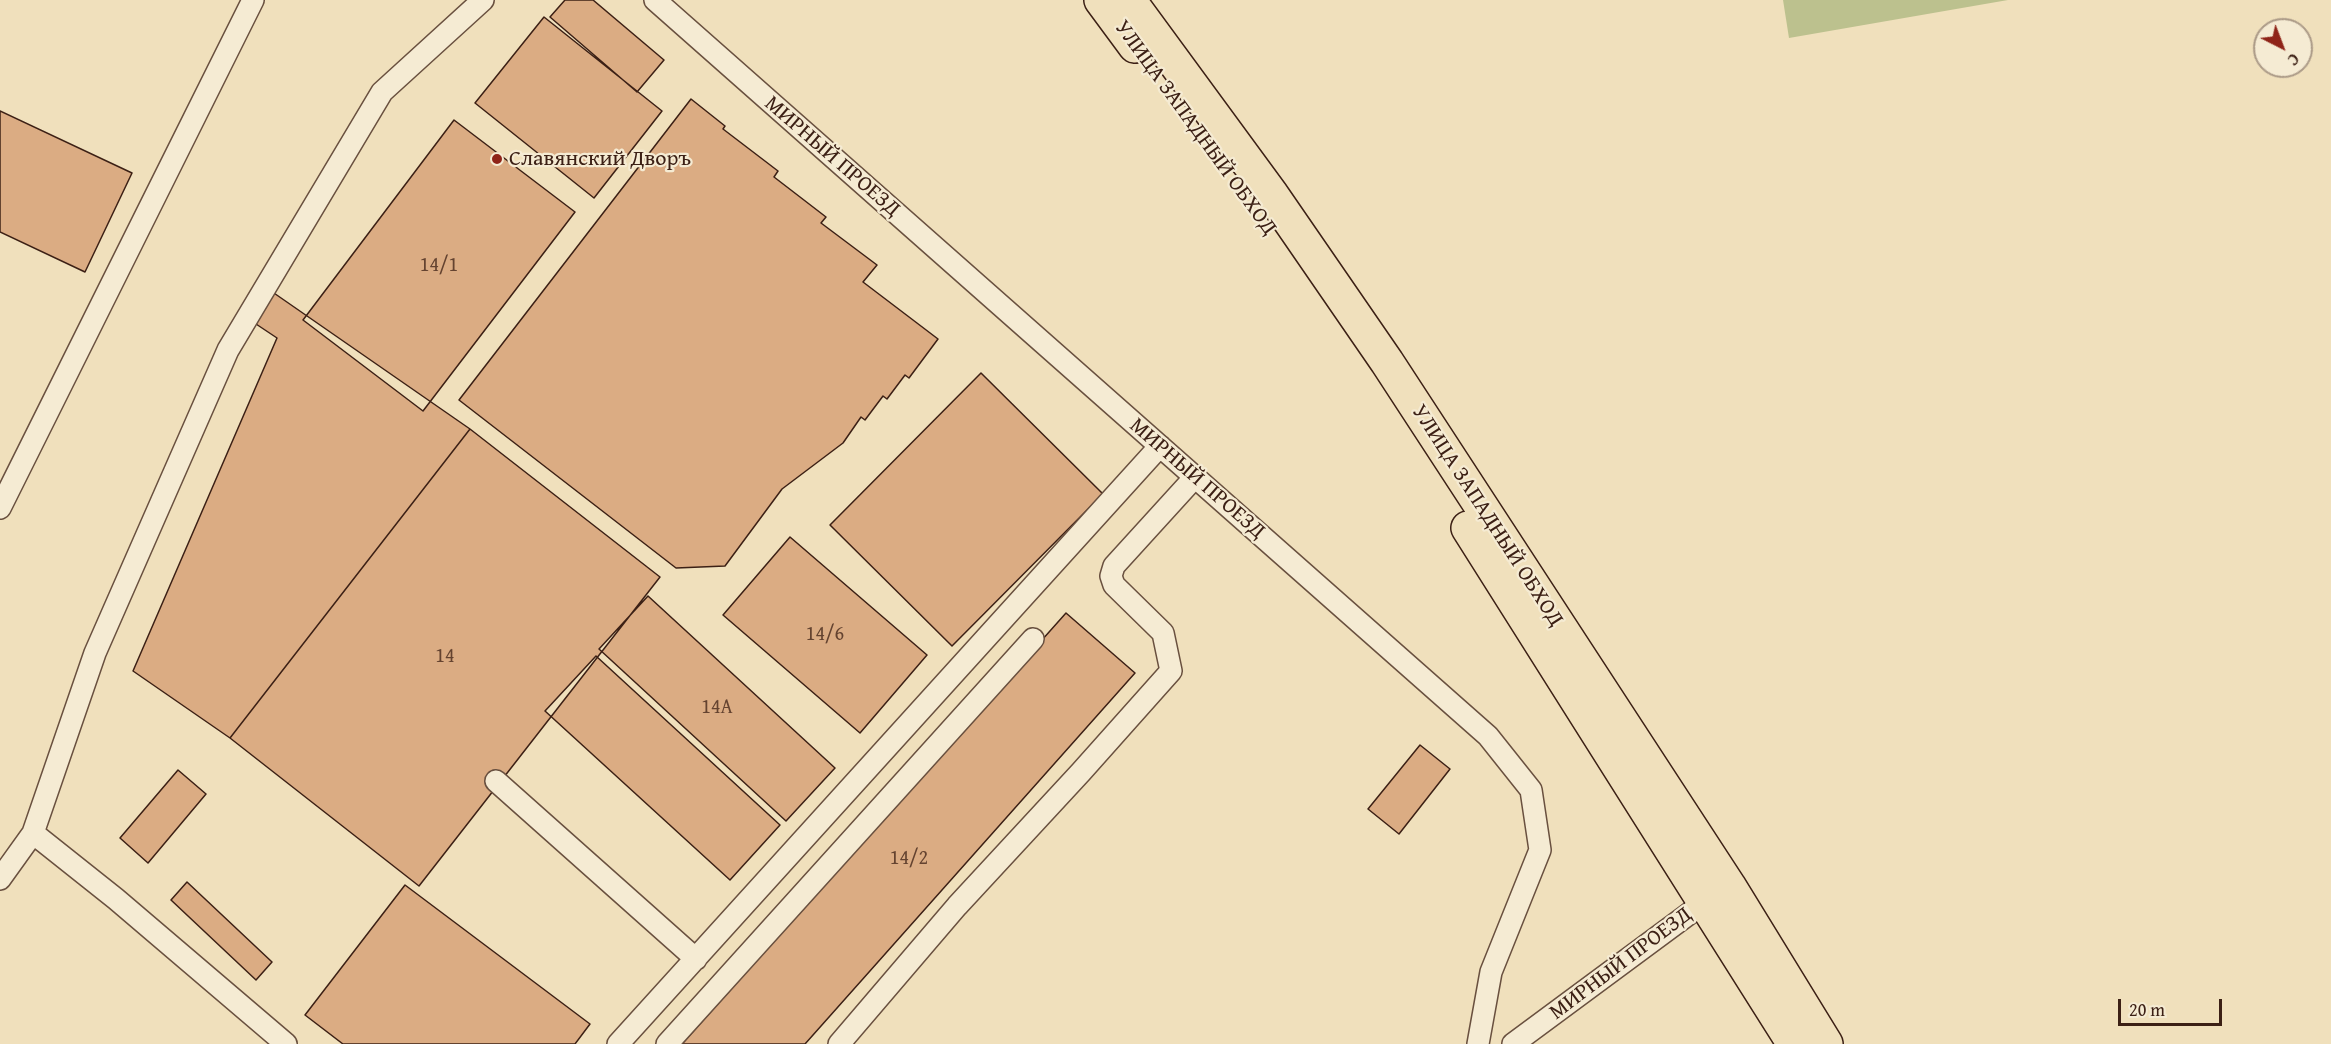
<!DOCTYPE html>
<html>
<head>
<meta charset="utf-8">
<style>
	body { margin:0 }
	#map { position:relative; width:2331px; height:1044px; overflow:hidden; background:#f0e0bc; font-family:"Gentium Book Plus",serif }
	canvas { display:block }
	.north { position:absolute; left:2253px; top:18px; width:60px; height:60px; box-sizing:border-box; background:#f5ebd3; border:2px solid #ab9a87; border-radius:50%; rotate:138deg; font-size:16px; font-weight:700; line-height:24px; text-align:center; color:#3c2015 }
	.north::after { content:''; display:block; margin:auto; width:21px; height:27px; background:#8f2418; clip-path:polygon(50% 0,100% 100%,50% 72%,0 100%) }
	.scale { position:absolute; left:2118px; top:999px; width:104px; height:27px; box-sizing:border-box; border:3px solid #3c2015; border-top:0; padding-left:8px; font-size:18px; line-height:21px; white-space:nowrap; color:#3c2015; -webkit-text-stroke:4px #f5ebd3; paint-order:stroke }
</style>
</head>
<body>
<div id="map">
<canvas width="2331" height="1044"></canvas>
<div class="north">С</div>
<div class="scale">20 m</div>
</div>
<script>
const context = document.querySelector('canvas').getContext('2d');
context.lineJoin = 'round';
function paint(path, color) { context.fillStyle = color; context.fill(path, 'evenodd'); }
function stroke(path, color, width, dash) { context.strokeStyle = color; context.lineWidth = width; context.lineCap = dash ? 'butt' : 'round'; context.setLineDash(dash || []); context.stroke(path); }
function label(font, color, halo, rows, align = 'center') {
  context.font = font + ' "Gentium Book Plus",serif'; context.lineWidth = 4.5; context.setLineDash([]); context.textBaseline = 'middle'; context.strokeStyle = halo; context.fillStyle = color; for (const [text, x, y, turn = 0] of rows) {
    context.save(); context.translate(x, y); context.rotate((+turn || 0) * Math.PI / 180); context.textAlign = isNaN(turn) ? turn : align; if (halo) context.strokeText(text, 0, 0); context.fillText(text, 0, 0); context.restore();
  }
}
const green = new Path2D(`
	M1783,0H2008L1789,38Z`);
const building = new Path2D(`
	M565,0H593L664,60L637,92L550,17Z
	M544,17L662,111L594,198L475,103Z
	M691,99L725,126L723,129L778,171L774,177L826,217L821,223L877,265L863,282L938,339L909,378L905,375L887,399L883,396L865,420L861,417L843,443L782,489L725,566L676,568L459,400Z
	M0,111L132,173L85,272L0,232Z
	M454,120L575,212L423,411L303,320Z
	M271,291L470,429L230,738L133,671L277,338L253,322Z
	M981,373L1103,494L952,646L830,525Z
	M470,429L660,577L419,886L230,738Z
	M790,537L927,655L860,733L723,615Z
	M648,596L835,768L786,821L599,649Z
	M1066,613L1135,673L805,1044H682Z
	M596,656L780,825L730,880L545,711Z
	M1420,745L1450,769L1399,834L1368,809Z
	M178,770L206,794L148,863L120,838Z
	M187,882L272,962L256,980L171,900Z
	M405,885L590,1024L575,1044H343L305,1015Z`);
const lane = new Path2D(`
	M655,0L1488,736L1531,790L1540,850L1491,972L1478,1044
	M0,508L253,0
	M496,781L696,959
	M33,833L116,899L286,1044
	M0,879L33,833L95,653L228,350L382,92L483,0
	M618,1044L1160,446
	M667,1044L1033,639
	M839,1044L957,906L1081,772L1171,671L1163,633L1114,585L1111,576L1114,566L1195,477
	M1513,1044L1713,896`);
const highway = new Path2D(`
	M1101,0L1135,46
	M1129,0L1272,195L1387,362L1729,886L1826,1044
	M1468,528L1794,1044`);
const markers = [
	[497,159,6,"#8f2418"]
];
const numberNames = [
	["14/1",439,266],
	["14/6",825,635],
	["14",445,657],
	["14А",717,708],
	["14/2",909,859]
];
const streetNames = [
	["УЛИЦА ЗАПАДНЫЙ ОБХОД",1195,128,54],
	["МИРНЫЙ ПРОЕЗД",832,157,41],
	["МИРНЫЙ ПРОЕЗД",1197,479,41],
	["УЛИЦА ЗАПАДНЫЙ ОБХОД",1487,516,57],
	["МИРНЫЙ ПРОЕЗД",1621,964,-37]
];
const poiNames = [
	["Cлавянский Дворъ",509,159]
];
paint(green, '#bcc18e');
paint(building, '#dbac83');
stroke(building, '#3c2015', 1.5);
stroke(lane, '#69503f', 24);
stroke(highway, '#3c2015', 36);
stroke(lane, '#f5ebd3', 21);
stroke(highway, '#f0e0bc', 33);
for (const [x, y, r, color] of markers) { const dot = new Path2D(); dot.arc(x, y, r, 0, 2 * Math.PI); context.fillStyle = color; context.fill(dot); stroke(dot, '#f5ebd3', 2); }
label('20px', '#644330', null, numberNames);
label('22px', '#3c2015', '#f5ebd3', streetNames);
label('22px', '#3c2015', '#f5ebd3', poiNames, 'left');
</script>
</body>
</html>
